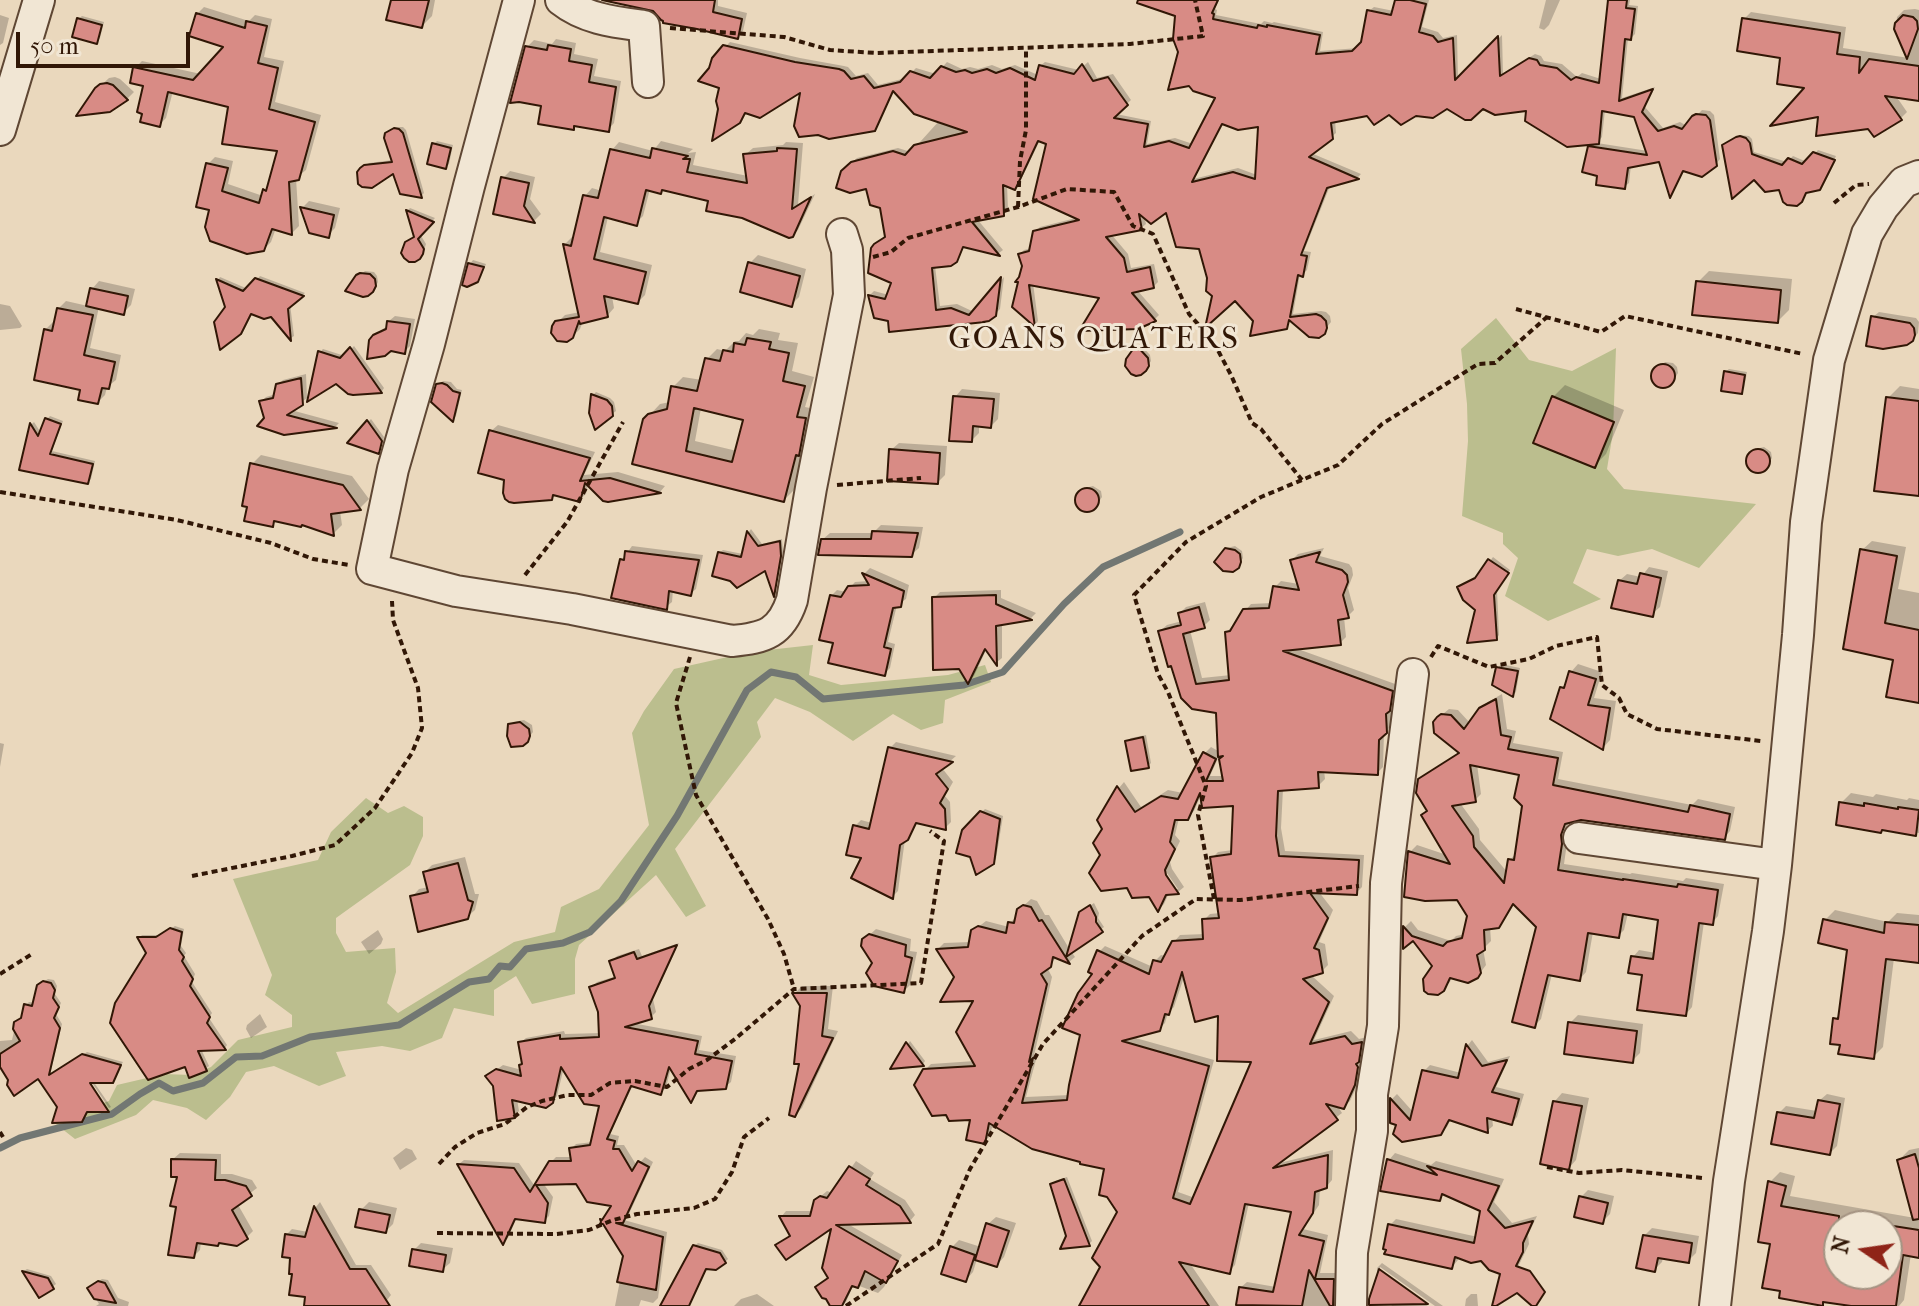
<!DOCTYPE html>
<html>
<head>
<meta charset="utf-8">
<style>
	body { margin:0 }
	#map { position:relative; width:1919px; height:1306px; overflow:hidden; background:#ead8bd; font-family:"IM FELL French Canon",serif }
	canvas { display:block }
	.north { position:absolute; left:1823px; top:1210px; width:80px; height:80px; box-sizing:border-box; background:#f1e6d4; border:2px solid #a49382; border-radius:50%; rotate:283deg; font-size:22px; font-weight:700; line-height:32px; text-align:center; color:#311706 }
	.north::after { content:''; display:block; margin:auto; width:28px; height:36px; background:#8f2418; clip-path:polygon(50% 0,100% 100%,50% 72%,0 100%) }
	.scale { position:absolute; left:16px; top:32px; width:174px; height:36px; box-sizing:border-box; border:4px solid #311706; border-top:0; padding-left:10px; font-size:24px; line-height:28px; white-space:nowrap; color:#311706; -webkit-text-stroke:6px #f1e6d4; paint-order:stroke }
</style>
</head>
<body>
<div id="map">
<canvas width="1919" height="1306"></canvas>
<div class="north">N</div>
<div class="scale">50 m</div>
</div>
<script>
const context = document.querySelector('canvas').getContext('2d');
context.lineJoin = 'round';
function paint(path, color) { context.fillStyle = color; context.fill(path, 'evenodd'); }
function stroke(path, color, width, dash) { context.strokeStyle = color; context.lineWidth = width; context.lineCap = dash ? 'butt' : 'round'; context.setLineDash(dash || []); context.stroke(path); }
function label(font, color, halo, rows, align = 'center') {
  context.font = font + ' "IM FELL French Canon",serif'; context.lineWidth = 6; context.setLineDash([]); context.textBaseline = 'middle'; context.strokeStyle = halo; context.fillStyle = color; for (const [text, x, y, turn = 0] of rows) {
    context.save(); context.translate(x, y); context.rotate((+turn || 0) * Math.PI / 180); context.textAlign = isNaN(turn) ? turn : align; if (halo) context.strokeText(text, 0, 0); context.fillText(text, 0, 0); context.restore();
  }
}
const green = new Path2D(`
	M1496,318L1529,360L1572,371L1616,348L1613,432L1607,469L1624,489L1756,504L1699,568L1652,549L1618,556L1587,549L1573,583L1601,599L1548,621L1505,596L1518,558L1503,544V533L1462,516L1468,441L1467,404L1461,349Z
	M813,645L809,675L841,685L948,675L985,665L991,682L945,700L943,723L921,730L893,714L853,741L810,712L775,698L757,722L761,737L675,849L706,906L686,917L656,875L579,945L575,959V994L532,1004L516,976L494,990V1016L454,1008L442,1038L410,1051L382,1046L336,1052L346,1076L319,1086L274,1066L246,1072L230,1097L206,1120L187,1108L153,1100L136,1115L75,1139L52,1121L109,1101L117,1085L164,1074L191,1075L211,1067L238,1040L292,1027V1015L265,995L272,975L233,879L318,860L331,832L366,798L388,813L404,806L423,817V836L410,865L336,918V933L346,952L395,948L396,972L387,1003L398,1013L514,942L555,932L561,907L599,889L649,825L632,733L644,711L674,669L750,652Z`);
const shadow = new Path2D(`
	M393,0H435L432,16L422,26Z
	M612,0H718V6L747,13L743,31L737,37L655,9Z
	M1142,0H1219L1215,9L1217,10L1216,15L1261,24L1264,21L1272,23L1274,22L1323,32L1320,51L1358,48L1363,42L1369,11L1374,7L1394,11L1397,0H1429L1422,27L1438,32L1443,38L1457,35L1458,79L1502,35L1503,74L1535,54L1541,56L1544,61L1562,64L1577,77L1582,73L1601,79L1610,1L1605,0H1630L1629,5L1638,6L1635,34L1631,38H1628L1622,98L1655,87L1645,107L1663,128L1680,122L1687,126L1702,110L1710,111L1714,115L1720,159L1716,164L1685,169L1671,194L1661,160L1631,165L1629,183L1624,187L1599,175L1590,147L1594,142L1528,109L1447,106L1368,114L1335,120L1336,133L1311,153L1361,174L1358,177L1330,186L1304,251L1311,252L1307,270L1303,274H1300L1293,314L1321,311L1326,312L1330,316L1331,322L1323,332L1291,320L1286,327L1255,320L1235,298L1214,296L1200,247L1167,210L1144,215L1146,224L1141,228L1111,234L1128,254L1131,268L1154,264L1158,282L1153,287L1137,290L1159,315L1155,319L1138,327L1102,297L1033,283L1038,321L1035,325L1024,266L1020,254L1024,250L1032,248L1035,232L1040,227L1080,217L1048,143L1040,140L1019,184L1014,188L1007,184L1008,210L1003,215L977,219L1003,250L999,253L965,245L960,256L955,261L935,266L940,306L957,304L974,312L1004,277L1000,309L995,314L889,319L876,317L870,295L874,291L889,295L893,282L881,207L868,186L842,172L857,158L898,148L911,152L939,121L895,89L878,124L874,129L802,89L747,111L739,122L711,69L713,59L730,42L800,58L844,66L848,67L856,76L868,73L878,85L906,78L916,68L936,74L947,62L962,69L970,67L978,69L992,65L1002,69L1015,65L1038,75L1040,66L1045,62L1079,70L1088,62L1097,78L1113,74L1131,100L1116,114L1151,121L1147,144L1175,138L1193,144L1218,97L1180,52L1177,15ZM1605,110L1636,115L1648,151L1597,143L1602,137ZM1223,122L1260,125L1257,175L1238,168L1193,179Z
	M1546,0H1560L1549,25L1544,30L1539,28Z
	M204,7L249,21L255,15L272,19L264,57L284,61L275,102L321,115L306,170L296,178L299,226L292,233L276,228L271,242L264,249L211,208L208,164L215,157L233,161L228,184L263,196L265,191L270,185L280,150L231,106L173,91L166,118L159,125L145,85L135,68L142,61L201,74L226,46L197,14Z
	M1915,9L1919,10V99L1896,96L1907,112L1901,118L1875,134L1869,127L1820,115L1808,86L1783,57L1744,19L1751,12L1846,27L1843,48L1909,58L1896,28L1897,17L1904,10Z
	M0,15L9,18L3,43L0,45Z
	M82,16L104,22L100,38L97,41L78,19Z
	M556,39L576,43L574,54L598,59L594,76L621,81L614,123L608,130L576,125L573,128L543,104L527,47L534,40L552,44Z
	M115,77L120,79L134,92L127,99L110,110L97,89L109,78Z
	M394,127H403L406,130L424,193L421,196L394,171L359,173L369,163L393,160L387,134Z
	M1740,135L1749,136L1752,139L1754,152L1787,162L1793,156L1807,162L1818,150L1836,156L1823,185L1819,188L1808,191L1801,200L1780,188L1724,145Z
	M437,141L453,145L449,164L446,167L434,144Z
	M661,141L693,149L688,153L696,152L693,165L748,176L745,155L753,148L783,145L786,142L803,143L798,205L815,194L798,230L791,237L710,200L663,188L650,189L643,216L636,223L608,217L600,252L652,265L645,295L638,302L612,296L614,308L607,316L583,321L580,329L572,337L557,323L565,315L580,312L565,244L572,237L575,238L585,196L592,188L602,191L612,150L619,142L653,151Z
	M510,171L535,177L530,199L541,214L534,221L496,212L503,178Z
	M309,201L340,208L335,228L328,235L311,231L303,207Z
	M410,208L435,218L420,234L426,244L423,254L408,210Z
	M758,255L806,269L799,297L791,305L750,263Z
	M473,260L486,264L481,277L477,280L470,264Z
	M365,271L374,272L377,276L378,282L376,286L367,294L358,277Z
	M1709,271L1792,279L1789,310L1778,321L1698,282Z
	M260,276L305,293L290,304L294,336L291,338L271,315L252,312L244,329L240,333L227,308L218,280L220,277L248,289Z
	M99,281L135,289L131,305L123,313L99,307L90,348L121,355L116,380L107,387L105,395L98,402L83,388L45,330L53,322L55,323L59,308L66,301L88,306L92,289Z
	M0,304L10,306L22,326L20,328L0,330Z
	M1879,312L1916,318L1919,322L1918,333L1912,340L1873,317Z
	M395,316L415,319L410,346L405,351L374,336L381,330L388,326L389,321Z
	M759,329L780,333L778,340L798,343L792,371L814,377L805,407L815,409L794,490L784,500L634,463L645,420L660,404L670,402L673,387L683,377L702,380L707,359L717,349L725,351L735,341H739L746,333L753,335ZM701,408L745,419L737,451L695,441Z
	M1140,344L1150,355L1151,361L1145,370L1137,347Z
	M354,346L384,388L382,391L353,393L320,352L323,349L345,356Z
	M1665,362L1673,363L1677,367L1678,373L1675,378L1667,386L1658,385L1653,378L1654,373Z
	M1729,369L1747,372L1744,389L1741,392L1725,372Z
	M306,374L307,398L291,410L339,423L336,426L284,433L266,419L261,402L266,397L276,394L278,385L283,380Z
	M443,381L451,382L457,389L462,390L456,416L453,419L439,385Z
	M1565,385L1624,410L1606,454L1594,466L1553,397Z
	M1900,386L1919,389V494L1888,398Z
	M962,389L1000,393L998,419L991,426L979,425V433L972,440L955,397Z
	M596,392L610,398L614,402L616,411L612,414L593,395Z
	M50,416L63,421L52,451L95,461L91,479L88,482L21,468L32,424L34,422L41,433L47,419Z
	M371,419L384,437L381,448L378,452L350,442Z
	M498,425L595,452L584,475L618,472L665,486L660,492L608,500L588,484L586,494L579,500L555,494L551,498L506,478L491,431Z
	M899,443L947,446L945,475L938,482L891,450Z
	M1764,447L1771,452L1772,458L1766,467L1762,471H1758L1750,467L1749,457L1756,449Z
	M261,455L352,476L369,499L360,508L340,511L342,525L334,533L302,523L278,519L272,525L252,464Z
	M1093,486L1101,491L1102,497L1096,506L1087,510L1079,506L1078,496L1085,488Z
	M881,525L923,527L919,548L911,555L822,540L830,533H873Z
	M751,529L762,544L782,539L783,552L775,594L766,568L719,553L723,550L743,554L749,532Z
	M1872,541L1906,547L1898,589L1919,593V702L1895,658L1862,550Z
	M632,546L703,555L696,589L690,594L673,590L672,602L666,607L622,560Z
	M1235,546L1242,551L1243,558L1240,563L1227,548Z
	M1324,548L1320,556L1349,564L1352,568L1353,575L1348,588L1354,610L1348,616L1344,617L1346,637L1340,643L1295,648L1398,685L1396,703L1391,707L1392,725L1384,733L1383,767L1377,773L1324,770L1325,779L1318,786L1283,789L1281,828L1285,851L1364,855L1362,887L1356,893L1319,892L1333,910L1319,942L1325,944L1328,965L1322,971L1311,975L1334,996L1314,1040L1351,1031L1359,1039L1367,1037L1364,1053L1361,1057L1363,1060L1361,1077L1350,1101L1343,1107L1337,1105L1342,1113L1275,1164L1333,1150L1332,1180L1326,1187L1320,1188L1319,1205L1303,1229L1328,1235L1320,1273H1339L1340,1306H1238L1240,1288L1247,1282L1276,1287L1293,1210L1249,1203L1235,1265L1229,1271L1189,1262L1219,1306H1081L1102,1267L1119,1212L1107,1167L993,1123L990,1136L984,1142L973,1118L925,1070L931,1064L975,1061L977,999L956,977L938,949L944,943L971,942L973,931L986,921L1009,927L1010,923L1017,916L1019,910L1031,899L1037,901L1045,915H1049L1070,950L1085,909L1094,903L1099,913L1098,918L1104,927L1071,951L1075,957L1069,962L1057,957L1047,967L1052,977L1033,1060L1037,1056L1026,1097L1070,1095L1099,952L1105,946L1153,967L1155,961L1161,955L1166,956L1174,942L1180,935L1205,934L1204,920L1210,914L1220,913L1212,858L1218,852L1233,850L1235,803L1202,793L1194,811L1187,818H1179L1175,835L1180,841L1170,862L1172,869L1184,887L1178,892L1169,893L1164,904L1159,909L1150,895L1102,855L1104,829L1099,820L1119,788L1124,782L1141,807L1168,790L1183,793L1205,753L1211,747L1220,752L1218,711L1193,707L1160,631L1167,625L1182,621L1180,613L1186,607L1205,602L1210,620L1204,626L1190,630L1202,678L1231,675L1227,632L1251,604L1272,603L1275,587L1281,581L1299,584L1292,560L1298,554ZM1220,754H1226L1224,776H1210ZM1162,866L1178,889H1173L1159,868ZM1185,974L1220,1013L1254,1061L1195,1198L1178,1192L1214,1060L1132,1037L1159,1029L1165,1023L1168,1013L1174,1007Z
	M1493,557L1510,570L1497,590L1499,635L1496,639L1459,587L1479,576Z
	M1649,567L1668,571L1660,607L1652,614L1619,581L1627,574L1641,577Z
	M870,568L909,585L906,599L897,605L888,642L895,644L890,668L884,674L835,642L831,596L837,590L846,592L855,582L869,581L865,573Z
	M1001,590V598L1036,613L1031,618L1002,623V658L997,662L987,648L974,676L969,681L934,598L940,592Z
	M1501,664L1520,668L1516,692L1513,695L1498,668Z
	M1578,664L1602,672L1594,698L1616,701L1610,740L1603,748L1562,688L1567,682L1571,672Z
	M1502,694L1507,729L1516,731L1513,743L1563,752L1558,779L1692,805L1698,799L1735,807L1730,831L1724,838L1581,818L1569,821L1567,827L1568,836L1564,864L1630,874L1632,873L1683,881L1686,878L1724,884L1718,916L1712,923L1704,922L1692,1007L1686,1014L1644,974L1633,957L1639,950L1656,953L1660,918L1628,913L1624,930L1618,936L1593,932L1586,972L1580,979L1552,974L1541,1019L1534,1026L1538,927L1515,903L1505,919L1498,926L1490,927L1491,941L1483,949L1486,965L1477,977L1452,976L1450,982L1442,989L1434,966L1414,939L1405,945V927L1411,921L1418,930L1451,941L1456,936L1465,934L1469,916L1458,898L1406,896L1410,852L1417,845L1447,855L1429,810L1420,780L1427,773L1460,752L1438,718L1449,709L1458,710L1470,723L1488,702ZM1477,764L1521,773L1524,805L1517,852L1510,860L1508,873L1480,840L1479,829L1460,803L1475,800L1481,794Z
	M524,720L532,725L533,732L527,740L510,725L513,722Z
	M1146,735L1151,763L1148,766L1127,741L1131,738Z
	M896,742L956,756L942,768L953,782L945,796L950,802L951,822L945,828L918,821L913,831L905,839L898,891L892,897L864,857L855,826L861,820L872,823L890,748Z
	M0,743L4,744L0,767Z
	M1851,793L1873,797L1876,794L1907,800L1909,798L1919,800V833L1882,829L1841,803Z
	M985,809L1003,816L996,859L993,863L972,856L963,831Z
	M465,857L475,894H479L475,910L467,917L412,897L419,889L429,887L425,872L432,865Z
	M1835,910L1888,922L1897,913L1919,915V961L1894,958L1883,1047L1873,1057L1842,1043L1835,1019L1841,1013L1850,949L1825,920Z
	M175,926L184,929L181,946L186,953L184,956L195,974L192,982L212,1013L209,1018L227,1045L225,1048L201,1049L209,1066L205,1069L139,938L142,935H161Z
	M876,929L911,939L910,951L917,952L910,985L904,991L874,963L864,940Z
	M378,930L383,939L381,944L369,954L361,942Z
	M679,943L653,999L656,1012L651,1017L632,1023L702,1036L699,1050L736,1056L731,1082L725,1087L699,1088L691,1100L671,1067L666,1088L660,1093L633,1085L610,1134L619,1136L617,1145H624L637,1166L645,1157L653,1162L628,1216L624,1220L667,1232L658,1298L653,1303L641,1300L639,1306H615L625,1255L602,1219L614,1205L577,1181L543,1183L553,1197L549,1216L544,1221L517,1217L508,1238L504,1242L459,1164L464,1160L519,1163L536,1188L551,1162L556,1157H572L571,1149L576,1144L593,1142L602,1105L564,1067L557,1096L552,1102L517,1099L519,1111L514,1116L488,1076L503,1065L522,1070L524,1063L520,1043L526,1038L564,1031L565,1034L601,1033L600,1011L592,987L597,982L617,976L612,961L617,956L639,949L642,956Z
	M48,979L54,980L57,986L55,994L61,1003L56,1014L62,1024L50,1075L87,1052L123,1062L112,1081H93L111,1107L109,1108L86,1074L82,1076L105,1109H108L88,1110L82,1120L59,1106L39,1076L10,1079L0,1064V1041L12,1040L16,1023L23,1017L26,1005L29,1002L35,1003L43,982Z
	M802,986H833L828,1029L838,1031L802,1108L795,1115L801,1062L802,1006L795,993Z
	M260,1014L267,1027L251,1038L246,1029L247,1025Z
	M1578,1015L1643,1024L1640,1053L1632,1061L1570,1023Z
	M1472,1040L1488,1062L1510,1056L1496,1087L1524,1094L1517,1117L1512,1123L1492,1117L1493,1126L1487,1131L1451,1119L1447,1127L1440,1133L1392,1122V1099L1397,1094L1414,1113L1424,1071L1430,1065L1461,1073L1468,1045Z
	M910,1041L925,1061L923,1064L893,1066Z
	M1562,1093L1589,1098L1576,1160L1569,1168L1543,1163L1555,1101Z
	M1827,1094L1845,1098L1837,1146L1830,1153L1779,1113L1786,1106L1817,1111L1820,1100Z
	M406,1148L412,1150L417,1159L400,1170L393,1158Z
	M1919,1148V1256L1911,1254L1904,1300L1899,1306H1866L1825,1300L1822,1304L1773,1242L1770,1182L1780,1172L1795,1176L1790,1196L1915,1218L1899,1160L1909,1150ZM1839,1226H1887V1274H1839Z
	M180,1153L221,1154V1174H232L252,1180L257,1188L237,1203L253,1231L247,1237L201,1242L200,1250L194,1256L178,1205L179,1175L173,1159Z
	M1395,1153L1431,1165L1436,1161L1504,1179L1494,1202L1512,1223L1537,1216L1528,1235L1529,1244L1517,1269L1482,1259L1459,1256L1458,1260L1452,1267L1390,1225L1396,1219L1478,1237L1482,1210L1445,1193L1440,1199L1389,1160Z
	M856,1161L874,1173L870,1179L905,1200L915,1215L910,1221L846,1223L902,1255L884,1287L878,1293L854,1284L846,1302L842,1306H829L817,1287L830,1277L834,1225L778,1245L791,1235L781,1217L786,1211H813L815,1201L827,1191L833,1193Z
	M1067,1177L1092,1241L1089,1244L1069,1236L1052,1185L1055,1181Z
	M1588,1190L1614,1196L1610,1214L1602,1222L1581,1197Z
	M320,1202L356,1265H371L391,1295L387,1300H375V1306H306L308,1296L295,1272L286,1235L292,1229L308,1232L316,1207Z
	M369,1202L397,1208L393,1224L386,1231L361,1210Z
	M996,1217L1016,1223L1004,1257L997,1265L977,1259L973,1272L966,1280L951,1248L959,1240L981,1247L988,1224Z
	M1652,1228L1699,1236L1696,1253L1688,1261L1663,1257L1662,1262L1654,1270L1644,1236Z
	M421,1243L453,1248L450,1263L442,1270L414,1250Z
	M698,1243L722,1250L728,1259L725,1262L707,1267L689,1306H667L694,1246Z
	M1382,1263L1443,1306H1435L1380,1267V1272L1428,1306H1392L1390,1303H1377V1268Z
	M27,1269L51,1276L56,1284L40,1296L24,1271Z
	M102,1279L108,1280L118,1298L129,1302L128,1306H96L99,1304L89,1288Z
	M757,1294L774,1306H734L741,1299Z
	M1471,1294H1477L1478,1306H1465L1466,1299Z`);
const stream = new Path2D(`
	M0,1148L20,1138L112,1114L140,1094L159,1083L173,1091L203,1083L236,1057L262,1056L310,1037L399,1025L469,982L489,979L500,966L510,967L526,949L563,943L590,932L621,901L677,816L747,690L771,672L796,677L823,699L964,685L1003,672L1064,604L1103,567L1180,532`);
const building = new Path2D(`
	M391,0H429L422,28L386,20Z
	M602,0H715L713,12L742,19L738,39L697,29L663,23V21L661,20L653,11Z
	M1138,0H1218L1212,13L1214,14L1213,19L1257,28L1258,25L1267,27V25L1320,35L1316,54L1352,51L1361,42L1367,10L1391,15L1395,0H1410L1426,4L1419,32L1433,36L1438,42L1453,38L1455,80L1498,36L1500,76L1529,58L1537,60L1540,65L1557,68L1571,80L1576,77L1599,83L1608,0H1627L1626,8L1635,9L1631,40L1625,39L1619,101L1653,89L1642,112L1658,131L1674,126L1682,129L1692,116L1696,114L1706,115L1710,120L1717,166L1702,177L1683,171L1670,198L1659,162L1628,168L1625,189L1596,185L1597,176L1582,172L1588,146L1647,155L1634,117L1602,111L1599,144L1567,147L1525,121L1526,111L1495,115L1483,109L1471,120H1465L1447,109L1433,118L1416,116L1401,125L1389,115L1374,125L1367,116L1331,123L1333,139L1309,157L1359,179L1327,188L1301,255L1307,256L1303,277L1298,275L1290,317L1316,314L1321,316L1326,321L1327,328L1325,334L1319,338L1309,337L1289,320L1287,329L1250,336L1253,321L1235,301L1205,328L1212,296L1206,291L1207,278L1199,249L1176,247L1166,213L1151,224L1139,214L1142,230L1106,237L1124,258L1127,272L1150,267L1154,288L1132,293L1156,321L1138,329L1079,331L1099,298L1029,285L1035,327L1012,307L1018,282H1015L1019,277L1022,266L1018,254L1029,251L1033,231L1079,220L1033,199L1046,144L1038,141L1015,190L1003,185L1004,216L972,222L1000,256L963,247L957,262L951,266L932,268L936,310L951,308L969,315L1001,277L996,316L989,321L983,322H985L889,332L888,321L874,318L868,295L885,299L891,283L868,273L871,248L874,244L885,237L880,208L870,205L866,189L850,193L836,188L841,171L851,162L893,151L905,155L914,145L967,132L914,114L893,91L875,131L829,139L818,135L799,137L794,126L800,93L760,118L745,113L740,123L712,141L718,109L716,101L719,88L698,81L709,68L712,58L723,45L795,62L839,69L844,71L851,79L864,76L874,88L900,82L910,71L930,78L941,66L956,72L965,70L972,73L987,69L996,73L1010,68L1035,80L1039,65L1074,74L1082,64L1093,81L1108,77L1128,105L1114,118L1148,124L1144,147L1169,141L1189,148L1215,98L1193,91L1189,86L1168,90L1178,52L1173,39L1175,16L1137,3ZM1222,124L1238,130L1258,127L1255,179L1233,172L1192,182Z
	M196,13L245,28L246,21L267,26L258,63L278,68L269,109L315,122L299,180L289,182L292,235L272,229L264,251L247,254L210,241L205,227L209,210L196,207L206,163L228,168L222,191L259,203L263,189L266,191L277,151L222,144L228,107L168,92L160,127L140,122L142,114L137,112L143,86L130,83L133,67L193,80L223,47L189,36Z
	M1903,15L1913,17L1917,21L1918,29L1907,59L1894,29L1895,23Z
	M77,18L102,25L97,44L72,37Z
	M1742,18L1840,33L1837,54L1860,57L1859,73L1869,59L1919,66V101L1885,96L1902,120L1874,137L1868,129L1816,136L1818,117L1770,126L1804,88L1777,84L1780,58L1737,51Z
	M548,45L571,49L569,61L592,65L589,82L616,87L609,132L574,126V130L538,124L541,106L519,102L510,103L525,46L547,50Z
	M107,83L113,85L128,100L110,112L76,116L95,88L100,84Z
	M394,128L399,129L403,133L422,198L400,194L393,174L372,188L362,187L358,184L357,172L360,168L364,165L392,162L384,138L385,133Z
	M1740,136L1746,138L1750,143L1752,154L1782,165L1788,158L1802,164L1813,152L1835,160L1820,190L1806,193L1802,202L1797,206L1787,205L1783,202L1779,190L1765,192L1754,180L1732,199L1722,145L1736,137Z
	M432,143L451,148L446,169L427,164Z
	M652,148L688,156L683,159H690L687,172L747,183L743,154L777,151V148L797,149L792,209L811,197L793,237L789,238L742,218L706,211L708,201L662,190L661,194L646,190L637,226L604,217L594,259L646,272L638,304L604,296L608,317L580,324L579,321L573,338L567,342L557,341L551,333L552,326L555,321L579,317L563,244L571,246L583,195L598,198L610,149L650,158Z
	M501,177L529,183L524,206L535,223L493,214Z
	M300,207L334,215L329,238L309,233Z
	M406,210L434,222L418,239L424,249L423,254L420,259L415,262H409L404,258L401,253L405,242L414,237Z
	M748,262L800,276L792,307L740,292Z
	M468,263L484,267L478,282L467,287L462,285Z
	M360,273L370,274L375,279L376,286L373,292L368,296L363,297L345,291L356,275Z
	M255,278L304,296L288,309L291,341L271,317L264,319L251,314L241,334L220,350L214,322L225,307L216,279L243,291Z
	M1696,281L1781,290L1778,323L1692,315Z
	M90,288L128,296L124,315L86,306Z
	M57,308L93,315L84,355L115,362L109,389L102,388L98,404L78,400L80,390L34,380L44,329L52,331Z
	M1871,316L1910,323L1914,328L1915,335L1913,341L1907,345L1883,349L1866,346Z
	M387,321L410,324L405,354L391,351L385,356L367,359L369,340L373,335L386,329Z
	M747,338L771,342L769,349L789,353L783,381L805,386L797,417L806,418L799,456L796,455L784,502L632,464L643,419L648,414L667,409L671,386L697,391L705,358L720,361L723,350L733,352L734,343L745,345ZM694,408L743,420L732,462L686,451Z
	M1136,345L1148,358L1149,366L1146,371L1141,375L1136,376L1131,374L1125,366L1126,359Z
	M350,347L382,393L353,395L348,394L336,384L307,402L318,351L340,358Z
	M1651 376a12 12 0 1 1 24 0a12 12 0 1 1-24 0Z
	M1724,371L1745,375L1742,394L1721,391Z
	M301,378L303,405L287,415L337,428L284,435L257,426L264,418L259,401L273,398L276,384Z
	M442,383L447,385L453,391L460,393L453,422L431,402L436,384Z
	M591,394L607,400L612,406L613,416L595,430L589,413Z
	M953,396L994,399L991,428L973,426L972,442L949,441Z
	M1552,396L1614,422L1595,468L1533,443Z
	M1886,397L1919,401V496L1874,491Z
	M45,418L61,424L50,454L93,464L88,484L19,470L30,423L38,436Z
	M367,420L382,441L379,454L347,443Z
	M489,430L590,458L580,481L610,478L661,493L608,502L603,501L585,483L580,502L553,495L552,500L514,503L509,502L505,499L503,493L504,480L478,473Z
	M889,449L940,453L938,484L887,481Z
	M1746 461a12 12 0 1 1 24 0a12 12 0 1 1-24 0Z
	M250,463L343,485L361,510L331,514L334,536L302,525L301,527L274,521L273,527L244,521L247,507L242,506Z
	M1075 500a12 12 0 1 1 24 0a12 12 0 1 1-24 0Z
	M747,531L758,546L780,541L781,556L774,597L765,571L737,588L730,581L712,576L718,552L741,557Z
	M872,531L918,533L912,557L818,555L821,539H871Z
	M1225,548L1235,550L1240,554L1241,562L1239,568L1233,572L1223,571L1214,562Z
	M1860,549L1897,556L1885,623L1919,630V703L1886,697L1893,660L1843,649Z
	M625,551L699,560L691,596L669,591L667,610L611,598L620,559L624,560Z
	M1320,552L1316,562L1342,570L1347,575L1348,582L1343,595L1349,618L1338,620L1341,645L1283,651L1393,691L1390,711L1386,714L1387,733L1379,740L1378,775L1318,772L1319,788L1278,791L1276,836L1279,856L1359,860L1357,895L1310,893L1328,918L1314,948L1319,950L1323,973L1303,979L1329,1002L1310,1044L1345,1036L1352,1044L1362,1042L1359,1062L1356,1064L1358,1067L1355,1085L1344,1109L1326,1104L1338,1120L1273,1168L1328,1155L1327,1188L1315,1192L1313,1213L1299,1235L1324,1241L1315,1279H1334L1333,1306H1330L1309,1270L1302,1306L1236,1305L1239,1287L1273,1292L1291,1212L1245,1204L1230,1274L1179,1262L1209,1306H1079L1100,1267L1092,1258L1117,1212L1107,1197L1099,1195L1104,1169L1080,1164V1162L1032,1149L989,1123L985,1144L966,1140L970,1120L949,1121L946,1115L932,1116L914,1085L923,1069L975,1066L956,1032L973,1001L940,1002L954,977L936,949L968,947L971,930L978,926L1006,933L1008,922L1014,923L1017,909L1023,905L1031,907L1039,921L1042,920L1070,964L1053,957L1051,967L1041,974L1047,984L1029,1062L1033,1058L1022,1103L1067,1100L1069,1085L1080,1035L1062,1028L1078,993L1092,974L1088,972L1097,950L1149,974L1153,960L1161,962L1172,941L1203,939L1202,919L1219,918L1210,857L1231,854L1233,806L1202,808L1200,793L1188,820H1175L1170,842L1175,849L1165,870L1166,875L1179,894L1166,895L1158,912L1149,897L1132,898L1127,888L1101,891L1089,873L1100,855L1093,843L1102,829L1097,820L1117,786L1135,812L1161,796L1178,799L1203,752L1216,759L1206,781H1223L1219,759L1223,756L1218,757L1216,713L1192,709L1181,698L1171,666L1168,667L1158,631L1181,625L1178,613L1199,607L1205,628L1183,634L1196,684L1229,680L1225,632L1230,631L1243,609L1269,608L1273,586L1299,590L1290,560ZM1182,972L1195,1022L1218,1016L1217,1061L1251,1062L1190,1204L1173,1198L1209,1066L1122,1041L1160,1031L1165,1014L1169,1015Z
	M1488,559L1509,573L1494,595L1497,640L1467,643L1475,610L1463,600L1457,587L1475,578Z
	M862,573L904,591L901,607L893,608L884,647L891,649L885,676L828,663L833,643L819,640L830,595L841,597L848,586L869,585Z
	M1640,573L1661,578L1653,617L1611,608L1618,580L1637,584Z
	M996,595V604L1032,620L996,626L997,666L985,649L968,684L959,669L933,670L932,597Z
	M1496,667L1518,671L1513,697L1492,685Z
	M1569,671L1596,679L1588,705L1610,708L1603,750L1550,719L1560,687L1564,688Z
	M1496,699L1501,735L1511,737L1508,749L1558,758L1553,785L1688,812L1690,805L1730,814L1725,840L1581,820L1565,824L1561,835L1562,844L1558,870L1623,880V879L1677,887L1678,884L1718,890L1713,925L1699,923L1686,1016L1637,1010L1642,975L1628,973L1631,956L1653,959L1658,920L1623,914L1619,938L1588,933L1580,981L1548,975L1535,1028L1512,1022L1536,927L1513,904L1499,928L1484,930L1485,950L1477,955L1481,973L1478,978L1468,983L1450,978L1444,991L1438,995L1428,994L1424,991L1423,979L1432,966L1413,941L1403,949V926L1412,936L1443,946L1447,942L1462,938L1467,916L1457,900L1425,901L1404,897L1408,851L1450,864L1421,815L1427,811L1416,793L1418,779L1459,753L1434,733L1433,722L1437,717L1441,714L1451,715L1464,729L1479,708ZM1470,765L1519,775L1514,798L1522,806L1514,860L1508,859L1504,883L1474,847L1473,836L1452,806L1476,802Z
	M520,722L529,729L530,736L528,742L523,746L511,747L507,736L508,724Z
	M1143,737L1149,768L1131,771L1125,741Z
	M888,747L953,762L936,774L948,789L940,803L945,809L946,830L916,823L908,840L900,845L893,899L851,878L861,858L846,855L853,825L869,829Z
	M1839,802L1864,806V803L1898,809V807L1919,810L1916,836L1882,830L1881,833L1836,825Z
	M980,811L1000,819L994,864L976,875L970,857L956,853L962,830Z
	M458,863L468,900L473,902L468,919L418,932L410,896L428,892L423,872Z
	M1090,905L1096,917V922L1103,932L1066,957L1079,912Z
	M1823,919L1884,933L1885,922L1919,925V963L1886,959L1874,1059L1838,1054L1840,1045L1830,1044L1833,1018L1838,1019L1847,950L1818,943Z
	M170,928L182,932L179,950L184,957L182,961L193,979L190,986L210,1017L207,1023L226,1050L198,1051L207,1071L189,1078L185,1067L148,1080L110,1023L115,1003L146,953L137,937H156Z
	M869,934L906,945L905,956L912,958L904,993L874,986L866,973L872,963L861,946L862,939Z
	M677,945L649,1006L652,1019L625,1027L698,1041L695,1054L732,1061L726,1089L697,1091L691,1103L669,1067L661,1095L631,1086L607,1139L615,1141L613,1149H619L632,1171L638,1161L649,1167L623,1223H616L663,1237L656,1290L617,1282L623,1256L603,1224H600L601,1222L600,1219L602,1220L611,1206L587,1202L576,1184L536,1185L548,1203L545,1223L515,1219L503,1245L457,1164L514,1168L530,1192L549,1161H571L569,1148L590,1145L599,1106L584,1104L561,1067L553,1103L546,1108L512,1100L515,1118L497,1121L493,1086L485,1076L496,1069L521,1076L519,1065L522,1064L518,1042L560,1035V1039L599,1037L598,1012L589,987L615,978L609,961L634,952L637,959Z
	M43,981L51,983L55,990L53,998L59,1007L54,1018L60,1028L49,1075L82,1054L121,1065L113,1083H90L109,1112H87L82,1122L52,1123L57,1107L38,1079L14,1096L7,1085L8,1080L0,1067V1054L20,1041L13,1029L14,1022L21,1018L24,1004L32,1006L37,985Z
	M792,993H827L822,1036L833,1038L795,1117L789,1115L799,1064H794L800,1006Z
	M1568,1022L1637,1031L1633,1063L1564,1054Z
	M906,1042L924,1066L890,1069Z
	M1466,1044L1482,1066L1507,1060L1492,1092L1519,1099L1512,1125L1487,1118L1488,1133L1449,1120L1441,1135L1402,1142L1393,1134L1396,1125L1390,1123V1098L1410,1120L1422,1070L1458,1078Z
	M1818,1100L1840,1104L1830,1155L1771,1144L1777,1112L1814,1118Z
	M1553,1101L1582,1106L1569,1170L1540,1164Z
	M1915,1154L1919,1168V1219L1913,1220L1897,1160Z
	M171,1159L216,1160L215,1180H225L246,1186L252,1196L232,1210L248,1239L237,1246L219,1243L218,1246L197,1243L194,1258L168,1255L176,1207L170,1206L177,1177H171Z
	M1387,1159L1437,1175L1427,1166L1499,1186L1488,1210L1505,1228L1533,1221L1523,1243V1252L1516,1266L1530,1271L1545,1292L1536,1306H1532L1517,1293L1496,1306H1492L1500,1274L1489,1270L1481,1261L1471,1263L1455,1257L1452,1269L1384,1254L1386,1250L1383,1249L1388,1224L1474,1243L1480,1211L1442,1194L1440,1201L1380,1191Z
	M849,1166L870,1179L866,1185L900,1206L911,1223L836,1225L898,1261L886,1283L865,1271L858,1288L852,1286L842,1306H830L826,1299L822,1298L815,1287L828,1278L822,1268L831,1229L786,1260L775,1245L790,1236L779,1216H810L814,1200L820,1196L827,1198Z
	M1064,1179L1090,1246L1060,1249L1066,1236L1050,1184Z
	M1768,1181L1786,1186L1781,1206L1839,1216V1274H1887V1225L1919,1230V1258L1903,1255L1896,1306H1851L1823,1302V1306L1779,1298L1780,1291L1762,1288L1770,1244L1758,1242Z
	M1579,1196L1608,1203L1603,1224L1574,1217Z
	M314,1206L350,1269H366L390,1306H304L305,1297L289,1295L292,1274H289L290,1258L282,1257L285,1234L305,1237Z
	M359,1209L390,1215L386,1233L355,1227Z
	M986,1223L1009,1231L997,1267L975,1260Z
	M1643,1235L1692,1243L1689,1263L1658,1258L1655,1272L1636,1268Z
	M693,1245L720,1253L726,1263L716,1270L706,1269L689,1306H660Z
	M950,1246L975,1255L966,1282L941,1274Z
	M412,1249L446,1255L443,1272L409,1266Z
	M1379,1269L1428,1304L1369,1305V1299Z
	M22,1271L48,1278L54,1289L39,1298Z
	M98,1281L105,1283L116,1303L94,1299L87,1288Z`);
const path = new Path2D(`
	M670,28L784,37L830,50L876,53L1130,44L1203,36L1195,0
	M1834,203L1856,185L1869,184
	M1018,207L1020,161L1026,130V48
	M873,257L891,252L908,238L1018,207L1067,189L1114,192L1133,226L1153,234L1189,314L1213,341L1231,375L1252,423L1261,429L1302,480
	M1516,309L1601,332L1625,316L1803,354
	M837,485L921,478
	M0,492L177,520L271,543L313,559L349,565
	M525,575L567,522L623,422
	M690,657L676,703L696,795L768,919L784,954L794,989
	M1431,657L1438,646L1489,667L1529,659L1556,646L1597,637L1602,685L1619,698L1627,714L1657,729L1761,741
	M192,876L292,856L335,845L375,808L412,753L422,728L418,688L393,620L392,601
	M1214,899L1198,815L1206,786L1168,692L1158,674L1134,595L1186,542L1261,497L1338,465L1382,424L1478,364L1495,363L1547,317
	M0,974L32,954
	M0,1132L3,1137
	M439,1164L455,1147L477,1133L505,1124L527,1107L542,1101L568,1095H591L610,1083L635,1081L667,1087L689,1069L707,1060L735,1039L794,989L921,983L944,841L930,831
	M1547,1167L1579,1173L1622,1170L1703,1178
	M437,1233L557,1234L589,1230L613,1220L637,1214L694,1208L715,1199L732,1172L744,1137L769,1118
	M846,1306L938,1244L970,1169L1043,1044L1142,936L1196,899L1240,900L1359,886`);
const minor = new Path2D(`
	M519,0L469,186L429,344L393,469L372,569L456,591L572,609L732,641C765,638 781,633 792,600L811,488L849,295L847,250L842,234
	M561,0C585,19 614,22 644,26L648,82
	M0,130L39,0
	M1579,838L1776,865
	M1351,1306L1352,1252L1372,1131V1094L1383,1026L1386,883L1413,674
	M1715,1306L1729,1181L1768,931L1776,865L1798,635L1806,522L1829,360L1867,234L1883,207L1904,182L1919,176`);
const quarterNames = [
	["GOANS QUATERS",1094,340]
];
paint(green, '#bbbe8e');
paint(shadow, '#0003');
stroke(stream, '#727773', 7);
paint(building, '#d88b85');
stroke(building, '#311706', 2);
stroke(minor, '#5f4734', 34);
stroke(path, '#311706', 4, [6, 4]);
stroke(minor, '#f1e6d4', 30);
context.letterSpacing = '2px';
label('32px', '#311706', '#f1e6d4', quarterNames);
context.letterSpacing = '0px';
</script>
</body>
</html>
